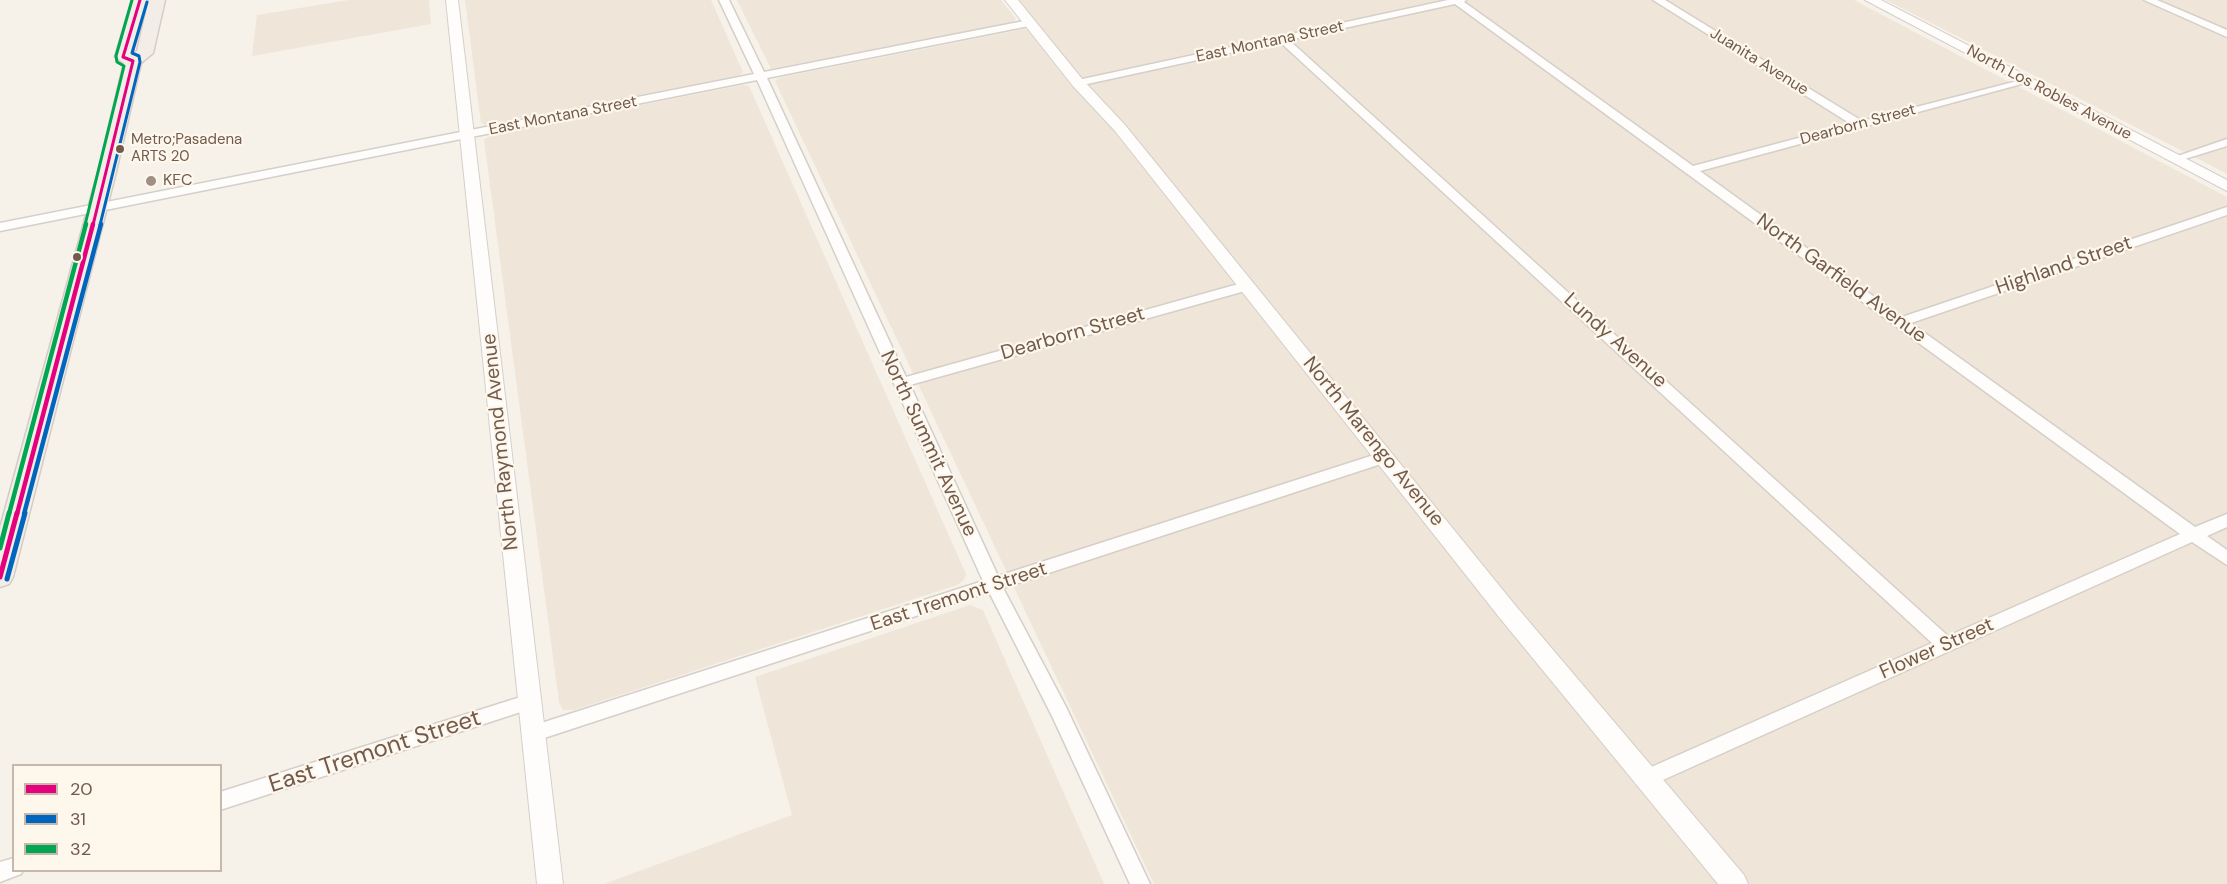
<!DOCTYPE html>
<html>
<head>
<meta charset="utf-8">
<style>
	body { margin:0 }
	#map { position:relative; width:2227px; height:884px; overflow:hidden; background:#f6f2ea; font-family:"DM Sans",sans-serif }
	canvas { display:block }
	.legend { position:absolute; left:12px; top:764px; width:210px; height:108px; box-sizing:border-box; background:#fef7ec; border:2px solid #c6b8ac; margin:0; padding:8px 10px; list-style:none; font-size:18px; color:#725a4d }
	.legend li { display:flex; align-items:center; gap:12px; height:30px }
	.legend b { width:30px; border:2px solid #c6b8ac }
</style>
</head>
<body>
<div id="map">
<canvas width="2227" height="884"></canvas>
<ul class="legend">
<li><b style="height:8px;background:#e5007d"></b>20</li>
<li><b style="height:8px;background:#0065bd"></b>31</li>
<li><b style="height:8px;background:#00a651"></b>32</li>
</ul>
</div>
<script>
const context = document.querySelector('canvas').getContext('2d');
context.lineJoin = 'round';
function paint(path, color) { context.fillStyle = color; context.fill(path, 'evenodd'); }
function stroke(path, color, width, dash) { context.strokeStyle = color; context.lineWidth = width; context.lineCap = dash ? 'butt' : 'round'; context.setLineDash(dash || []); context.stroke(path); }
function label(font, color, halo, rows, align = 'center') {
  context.font = font + ' "DM Sans",sans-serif'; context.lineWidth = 4.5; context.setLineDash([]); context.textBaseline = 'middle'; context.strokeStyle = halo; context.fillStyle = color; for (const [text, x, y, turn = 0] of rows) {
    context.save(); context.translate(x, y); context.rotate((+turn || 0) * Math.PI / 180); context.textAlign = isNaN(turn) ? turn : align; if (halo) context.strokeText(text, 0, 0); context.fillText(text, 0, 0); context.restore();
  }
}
const residential = new Path2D(`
	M349,0H429L431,24L252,56L257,15Z
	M465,0H711L743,72L738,76L484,125L481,123Z
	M737,0H1001L1016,19L1011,23L771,69Z
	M1018,0H1854L2227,197V884H1154L775,81L778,78L1039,26Z
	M1886,0H2227V174L2206,163Z
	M742,85L749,86L966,574L964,580L957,585L574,710H563L559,702L484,140L491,135Z
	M970,605L983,610L1104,884H604L792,815L755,677Z`);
const minor = new Path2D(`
	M719,0H729L764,72L1029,20L1034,23L1029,26L767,78L906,377L1242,283L1247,282L1254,286L1252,289L910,385L998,576L1380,453H1390L1393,457L1390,461L1003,588L1066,707L1150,884H1130L1052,716L989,592L532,742L525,740L523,734L525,728L532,726L983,581L757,80L0,231V223L754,74Z
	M1448,0H1466L1464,2L1693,166L1851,124L1653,0H1665L1862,121L2029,78V82L1700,171L1902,317L2227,207V215L1911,323L2195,527L2227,514V527L2207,536L2227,550V565L2192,542L1654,784L1647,787L1640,784L1637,778L1640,772L1932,643L1280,42L1078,86L1073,83L1078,80ZM1455,4L2180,534L1948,636L1289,40Z
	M2144,0H2157L2227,30V37Z
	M2227,139V146L2175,162L2169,159Z
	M530,694L536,697L539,702L536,707L220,810V792Z
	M14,858V870H23L21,874L0,882V862Z`);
const tertiary = new Path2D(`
	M446,0H458L563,884H537Z
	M1005,0H1018L1083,80L1125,125L1515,605L1744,875L1748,884H1718L1499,617L1115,131L1073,86Z
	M1865,0H1881L2227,180V191Z`);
const primary = new Path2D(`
	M132,0H148L132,54L137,51L149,0H165L153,53L141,63L116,172L13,577L9,584L0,587V528L98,172L124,63L115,57Z`);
const bus1Far2 = new Path2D(`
	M133,61L123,57L140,0
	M93,225L133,61`);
const bus1Far1 = new Path2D(`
	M17,514L93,224`);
const bus1 = new Path2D(`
	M0,577L17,513`);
const bus2Far2 = new Path2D(`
	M100,225L140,62L139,56L132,53L147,2`);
const bus2Far1 = new Path2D(`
	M24,514L101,224`);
const bus2 = new Path2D(`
	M7,579L25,513`);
const bus3Far2 = new Path2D(`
	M85,225L124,66L117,62L116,56L132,0`);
const bus3Far1 = new Path2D(`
	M9,514L86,224`);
const bus3 = new Path2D(`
	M0,548L9,513`);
const markers = [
	[120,149,5,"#725a4d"],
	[151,181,6,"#a08f84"],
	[77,257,5,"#725a4d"]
];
const farBusnames = [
	["Metro;Pasadena",131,140],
	["ARTS 20",131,157]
];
const farStreetnames = [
	["East Montana Street",1270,42,-12],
	["Juanita Avenue",1759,62,32],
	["North Los Robles Avenue",2049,93,28],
	["East Montana Street",563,116,-11],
	["Dearborn Street",1858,125,-15]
];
const farPoinames = [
	["KFC",163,181]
];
const streetNames = [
	["Highland Street",2064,266,-19],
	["North Garfield Avenue",1841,279,36],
	["Dearborn Street",1073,334,-16],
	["Lundy Avenue",1615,341,42],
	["North Raymond Avenue",501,442,-96],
	["North Marengo Avenue",1373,442,51],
	["North Summit Avenue",928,444,65],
	["East Tremont Street",959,597,-18],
	["Flower Street",1937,649,-24]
];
const nearStreetnames = [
	["East Tremont Street",375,752,-18]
];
paint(residential, '#efe5d8');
stroke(minor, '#d5cfc9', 3);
stroke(tertiary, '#d5cfc9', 2);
stroke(primary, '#d5ccc7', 3);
paint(minor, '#fefdfc');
paint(tertiary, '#fefdfc');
paint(primary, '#f2ede6');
stroke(bus1Far2, '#e5007d', 3);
stroke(bus1Far1, '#e5007d', 4.5);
stroke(bus1, '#e5007d', 5);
stroke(bus2Far2, '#0065bd', 3);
stroke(bus2Far1, '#0065bd', 4.5);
stroke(bus2, '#0065bd', 5);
stroke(bus3Far2, '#00a651', 3);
stroke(bus3Far1, '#00a651', 4.5);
stroke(bus3, '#00a651', 5);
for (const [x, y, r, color] of markers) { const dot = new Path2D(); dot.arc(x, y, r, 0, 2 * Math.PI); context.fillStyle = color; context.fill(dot); stroke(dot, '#fef7ec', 2); }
label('15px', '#725a4d', '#fef7ec', farBusnames, 'left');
label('16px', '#725a4d', '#fef7ec', farStreetnames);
label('16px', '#725a4d', '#fef7ec', farPoinames, 'left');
label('20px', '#725a4d', '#fef7ec', streetNames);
label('24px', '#725a4d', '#fef7ec', nearStreetnames);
</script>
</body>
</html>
